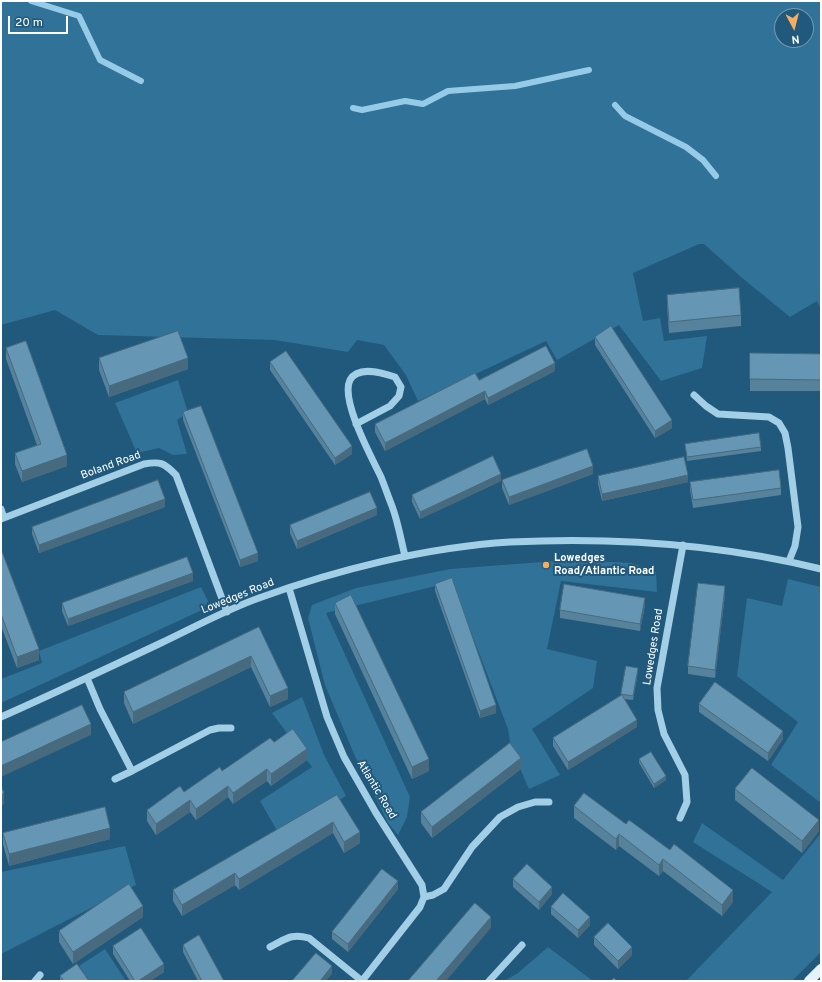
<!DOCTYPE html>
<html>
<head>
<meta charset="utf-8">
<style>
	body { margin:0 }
	#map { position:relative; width:822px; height:982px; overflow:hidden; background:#20597b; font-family:Overpass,sans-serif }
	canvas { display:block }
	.frame { position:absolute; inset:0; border:2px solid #fff; pointer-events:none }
	.north { position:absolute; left:774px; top:8px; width:40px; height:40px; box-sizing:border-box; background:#20597b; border:1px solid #799bb0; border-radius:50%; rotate:173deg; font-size:11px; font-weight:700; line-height:16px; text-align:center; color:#fff }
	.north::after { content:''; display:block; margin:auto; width:14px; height:18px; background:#f4ae62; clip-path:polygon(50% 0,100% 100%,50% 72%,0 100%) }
	.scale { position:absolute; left:8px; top:16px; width:60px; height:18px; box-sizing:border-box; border:2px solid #fff; border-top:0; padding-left:5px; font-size:12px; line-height:14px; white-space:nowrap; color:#fff; -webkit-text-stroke:3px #20597b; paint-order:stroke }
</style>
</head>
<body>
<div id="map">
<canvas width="822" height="982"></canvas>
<div class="frame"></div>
<div class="north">N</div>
<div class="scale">20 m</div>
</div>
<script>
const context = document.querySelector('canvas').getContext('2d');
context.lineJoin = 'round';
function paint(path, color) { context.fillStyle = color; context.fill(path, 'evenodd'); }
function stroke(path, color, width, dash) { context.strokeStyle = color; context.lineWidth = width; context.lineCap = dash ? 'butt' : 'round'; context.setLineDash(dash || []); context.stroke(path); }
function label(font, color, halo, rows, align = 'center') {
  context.font = font + ' Overpass,sans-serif'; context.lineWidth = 4; context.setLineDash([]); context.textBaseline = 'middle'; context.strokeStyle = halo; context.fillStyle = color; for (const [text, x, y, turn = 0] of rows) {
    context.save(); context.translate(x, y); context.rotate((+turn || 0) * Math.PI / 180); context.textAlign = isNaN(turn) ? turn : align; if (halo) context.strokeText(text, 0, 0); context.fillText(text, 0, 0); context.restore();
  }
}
const green = new Path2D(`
	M1,1H821V310L817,301L790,317L741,277L704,244H699L633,273L643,321L660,318L664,341L707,336L702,368L661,381L619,325L557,360L546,341L418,401L406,375L384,345L357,340L348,352L275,340L98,335L55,310L1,325ZM782,16H806V40H782Z
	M178,380L188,413L177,420L187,454L173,455L159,448L137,453L115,403Z
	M568,560L632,563L656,572L657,592L561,581L547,649L597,661L593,688L532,729L560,775L529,789L511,748L508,729L452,582L326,613L410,797L407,817L398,835L388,823L354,754L325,685L308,618L312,605L356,588L450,569Z
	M788,579L821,587V803L771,765L798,722L737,676L747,598L782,606Z
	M201,587L208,601L202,610L1,703V679L42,663L39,651Z
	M302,697L324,755L346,796L279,834L260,801L312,767L272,713Z
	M702,823L783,880L821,833V952L792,981H686L772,892L693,842Z
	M125,846L136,885L1,954V872Z
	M548,947L593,981H504L518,973Z
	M105,949L126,981H89L79,966Z`);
const stream = new Path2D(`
	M31,1L79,16L100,60L141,81
	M615,105L625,116L686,147L703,160L716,176
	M353,108L362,110L405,101L423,104L448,91L515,86L589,70`);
const minor = new Path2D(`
	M694,395L706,406L718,414L769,417L779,423L785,433L788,448L798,527L795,546L789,561
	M356,424L390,406L399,396L401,387L395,377C383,373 358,365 350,380C340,400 372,458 381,477C385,487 388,496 392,506C398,522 401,540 405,556
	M1,509L4,518
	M1,519L144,464C161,461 164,463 176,475L227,612
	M289,588L327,717L344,757L376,813L422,885L424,897L420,907L362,981
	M87,678L100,709L132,771L210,730L219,728H231
	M1,717C55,693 108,668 161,643C193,628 225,610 259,598C336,570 427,547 510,542C614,537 720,544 821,569
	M115,779L132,771
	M680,818L687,802L685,775L664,734L658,710L657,688L683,545
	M424,897L433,895L444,889L472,847L500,817L518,807L535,802H549
	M270,947C286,939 291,933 309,938L362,981
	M35,981L40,975
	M489,981L522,945`);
const major = new Path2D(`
	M809,981L821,969`);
const wall = new Path2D(`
	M667,295L741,315V326L669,333L667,306Z
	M595,337L672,428L655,438L595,345Z
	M6,348L67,466L22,482L15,464V453L37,445L6,359Z
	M750,353L821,354V391H750Z
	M99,358L188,369L109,397L99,370Z
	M270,362L352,454L335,465L270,370Z
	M555,371L488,405L485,399L385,451L375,432V424L479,380Z
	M183,412L258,561L240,567L183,420Z
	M685,444L761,447V451L687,461Z
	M593,474L509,505L502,488V480Z
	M598,476L688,482L602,501L598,484Z
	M501,481L420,519L412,502V495Z
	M690,482L781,488V495L693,508L690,490Z
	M165,507L39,553L32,534V527Z
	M377,515L297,549L290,533V525Z
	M1,549L39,660L17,668L1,626Z
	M193,581L68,626L62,611V603Z
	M435,584L496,713L480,718L435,591Z
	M725,594L715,678L688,674V666Z
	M335,603L429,771L412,779L335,614Z
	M645,605L640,631L560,618V610Z
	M259,627L288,699L270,707L251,667L133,724L124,703V692Z
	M638,672L633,700L624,699L637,727L568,770L553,746V738L621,696V694Z
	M699,704L783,739L768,761L699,712Z
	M274,742L307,760L271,786L267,781L233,804L228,797L196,820L190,812L156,835L147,821V810L184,792L222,771Z
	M639,759L666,780L654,788L639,763Z
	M521,769L432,838L421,823V812Z
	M735,789L819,831L802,853L735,800Z
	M337,795L360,843L344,853L333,833L239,890L235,885L182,916L173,901V890Z
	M574,806L626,824L733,902L722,916L663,871L659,876L619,846L616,850L574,818Z
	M3,833L110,839L9,866L3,844Z
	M513,879L552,894L539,910L513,887Z
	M398,889L348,952L332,939V932Z
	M551,907L590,925L578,938L551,914Z
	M143,917L73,964L59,942V931Z
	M594,937L632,955L618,969L594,945Z
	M183,945L224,981H198L183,952Z
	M113,946L164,972L150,981H130L113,954Z
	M60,976L89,981H60Z`);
const shadedWall = new Path2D(`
	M188,358V369L109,397V386Z
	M555,363V371L488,405V398Z
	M485,391V399L385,451V443Z
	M672,420V428L655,438V431Z
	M352,446V454L335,465V458Z
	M67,455V466L22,482V471Z
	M593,466V474L509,505V497Z
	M501,474V481L420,519V512Z
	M688,475V482L602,501V494Z
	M165,499V507L39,553V545Z
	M377,508V515L297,549V541Z
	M258,553V561L240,567V560Z
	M193,573V581L68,626V619Z
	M725,586V594L715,678V670Z
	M645,598V605L640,631V624Z
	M39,649V660L17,668V657Z
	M251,656V667L133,724V712Z
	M638,668V672L633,700V696Z
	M288,688V699L270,707V696Z
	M496,705V713L480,718V711Z
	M637,720V727L568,770V762Z
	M91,724V735L1,777V766Z
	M783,731V739L768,761V753Z
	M307,749V760L271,786V774Z
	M521,758V769L432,838V827Z
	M429,759V771L412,779V767Z
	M267,769V781L233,804V793Z
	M666,776V780L654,788V784Z
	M228,786V797L196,820V809Z
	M4,793V804L1,806V795Z
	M190,800V812L156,835V824Z
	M819,820V831L802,853V841Z
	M333,822V833L239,890V879Z
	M110,828V839L9,866V854Z
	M360,832V843L344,853V842Z
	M619,834V846L616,850V839Z
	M663,859V871L659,876V865Z
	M235,873V885L182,916V905Z
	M398,881V889L348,952V944Z
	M552,887V894L539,910V902Z
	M733,890V902L722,916V905Z
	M143,906V917L73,964V952Z
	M491,917V928L446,981H436Z
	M590,917V925L578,938V930Z
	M632,947V955L618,969V961Z
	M164,964V972L150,981H138Z
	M332,966V974L326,981H320Z`);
const building = new Path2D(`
	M739,288L741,315L669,322L667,295Z
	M611,326L672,420L655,431L595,337Z
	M178,331L188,358L109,386L99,358Z
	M26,341L67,455L22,471L15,453L41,444L6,348Z
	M546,346L555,363L488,398L485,391L385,443L375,424L475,373L479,380Z
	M286,351L352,446L335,458L270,362Z
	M750,353L821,354V380L750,379Z
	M201,406L258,553L240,560L183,412Z
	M759,433L761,447L687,457L685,444Z
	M587,449L593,466L509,497L502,480Z
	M493,456L501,474L420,512L412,495Z
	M684,457L688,475L602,494L598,476Z
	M779,470L781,488L693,500L690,482Z
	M158,480L165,499L39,545L32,527Z
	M370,492L377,508L297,541L290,525Z
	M1,549L39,649L17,657L1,614Z
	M187,557L193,573L68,619L62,603Z
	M452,578L496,705L480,711L435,584Z
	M698,583L725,586L715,670L688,666Z
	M564,584L645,598L640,624L560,610Z
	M351,595L429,759L412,767L335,603Z
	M259,627L288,688L270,696L251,656L133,712L124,692Z
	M626,666L638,668L633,696L621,694Z
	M715,682L783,731L768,753L699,704Z
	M622,695L637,720L568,762L553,738Z
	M82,705L91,724L1,766V742Z
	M293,729L307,749L271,774L267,769L233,793L228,786L196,809L190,800L156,824L147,810L180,786L184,792L220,767L222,771L270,738L274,742Z
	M510,743L521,758L432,827L421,812Z
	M651,752L666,776L654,784L639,759Z
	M752,768L819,820L802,841L735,789Z
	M1,786L4,793L1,795Z
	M584,793L626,824L629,820L670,850L674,844L733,890L722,905L663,859L659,865L619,834L616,839L574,806Z
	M337,795L360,832L344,842L333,822L239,879L235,873L182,905L173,890Z
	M105,807L110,828L9,854L3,833Z
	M527,864L552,887L539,902L513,879Z
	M382,869L398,881L348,944L332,932Z
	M129,884L143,906L73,952L59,931Z
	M563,893L590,917L578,930L551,907Z
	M475,903L491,917L436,981H408Z
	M608,923L632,947L618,961L594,937Z
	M141,928L164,964L138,981H135L113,946Z
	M199,935L224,981H202L183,945Z
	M316,953L332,966L320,981H292Z
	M77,964L89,981H64L60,976Z
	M614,978L617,981H611Z`);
const markers = [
	[546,565,4,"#f4ae62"]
];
const streetNames = [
	["Boland Road",111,466,-20],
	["Lowedges Road",238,597,-22],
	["Lowedges Road",654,647,-81],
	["Atlantic Road",376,790,59]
];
const poiNames = [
	["Lowedges",554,559],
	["Road/Atlantic Road",554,572]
];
paint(green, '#307298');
stroke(stream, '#96cbe8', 6);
stroke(minor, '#a2cee6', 7);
stroke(major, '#e3f2fd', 10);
paint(wall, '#57829b');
paint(shadedWall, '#476a7e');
paint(building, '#6597b4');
stroke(building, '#476a7e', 1);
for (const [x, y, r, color] of markers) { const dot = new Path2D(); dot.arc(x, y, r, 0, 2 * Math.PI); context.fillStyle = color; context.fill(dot); stroke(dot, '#20597b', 1.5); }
label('11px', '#fff', '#20597b', streetNames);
label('bold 11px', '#fff', '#20597b', poiNames, 'left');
</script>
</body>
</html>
